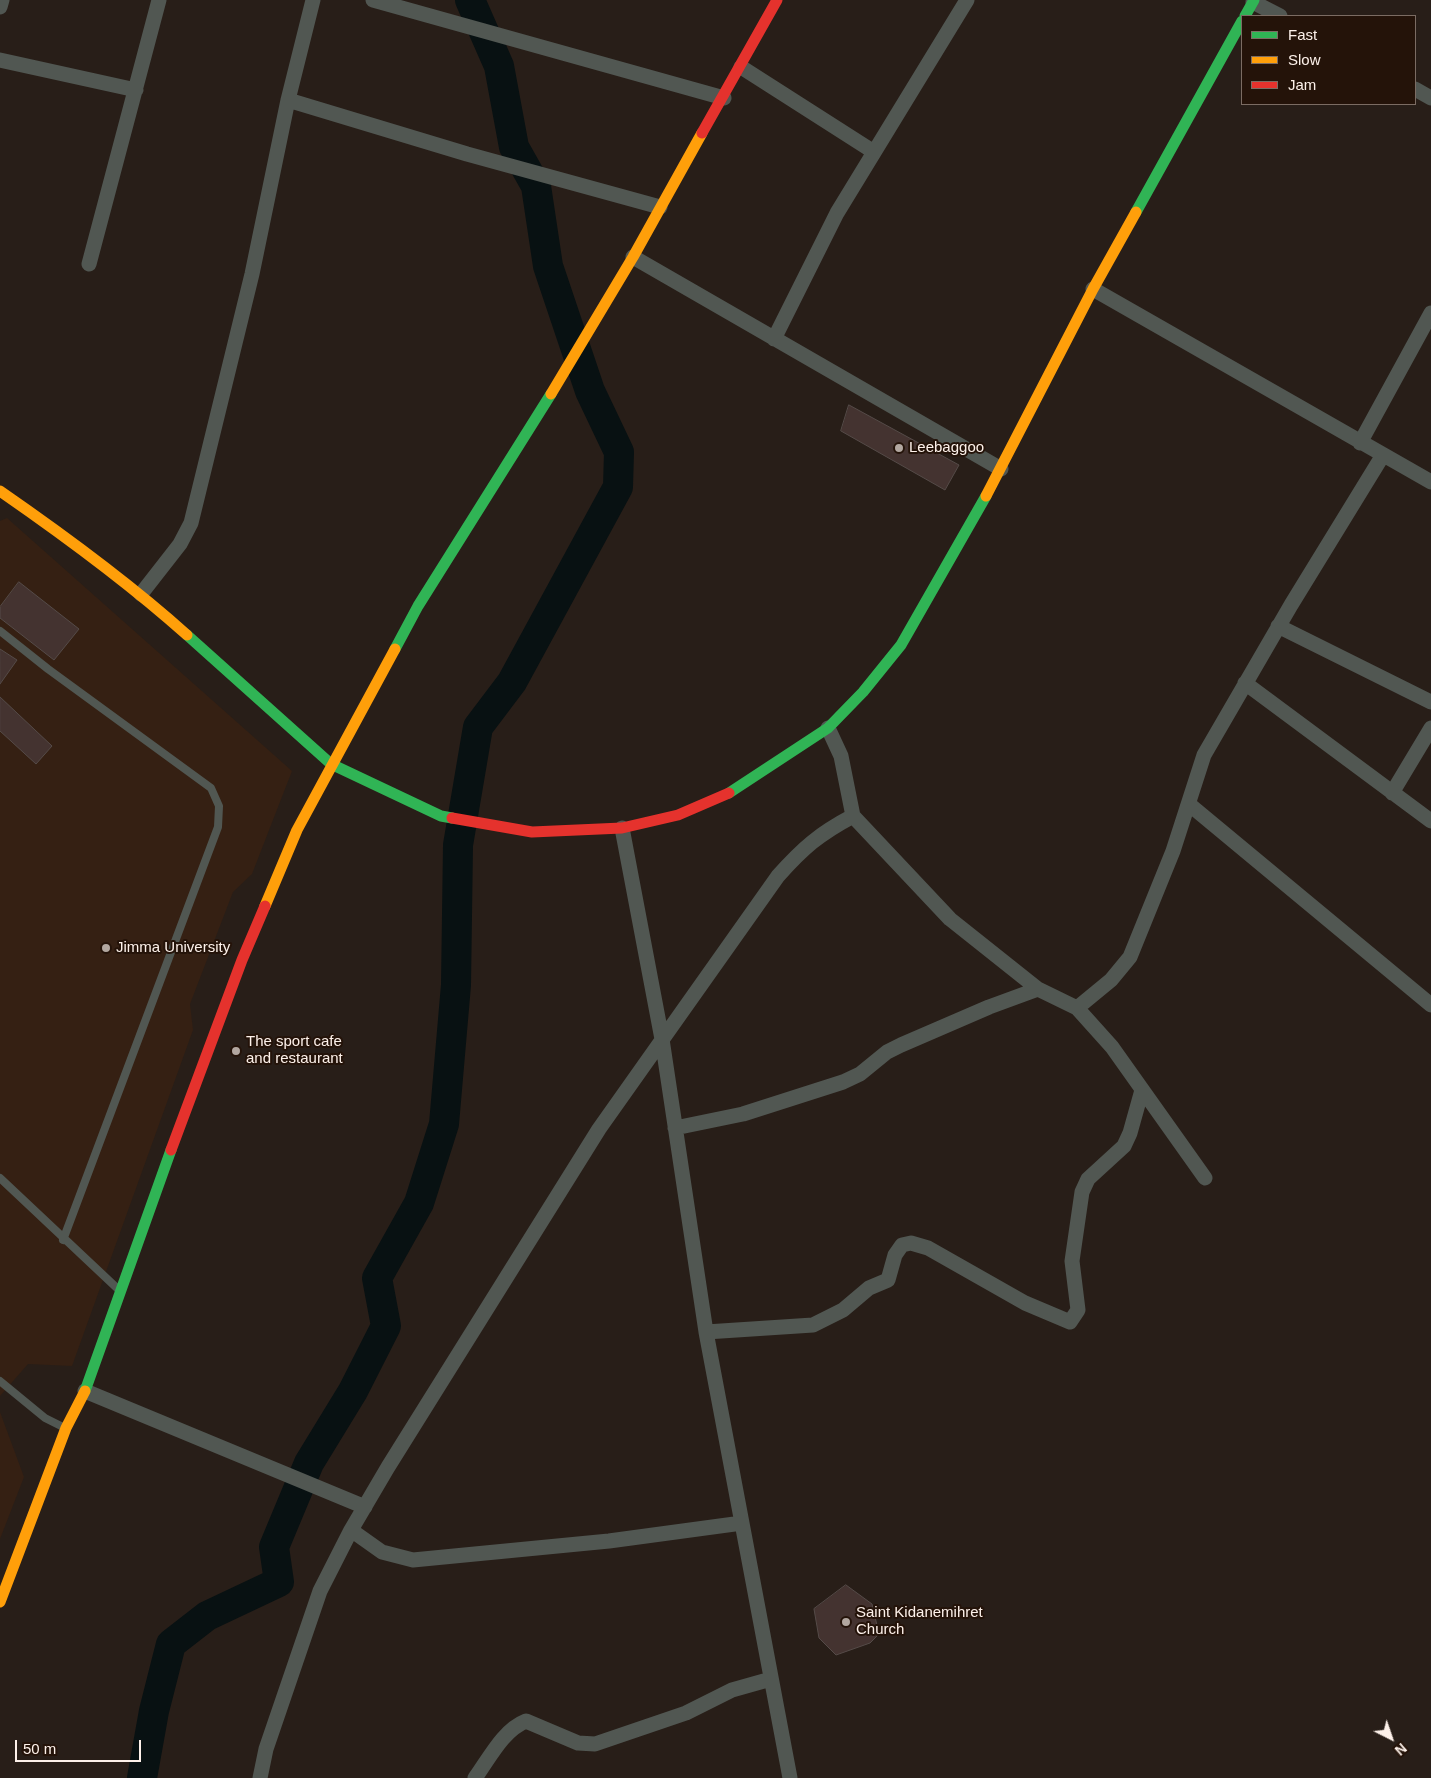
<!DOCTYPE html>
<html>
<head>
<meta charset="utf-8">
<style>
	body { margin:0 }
	#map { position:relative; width:1431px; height:1778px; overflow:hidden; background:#281e18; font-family:Helvetica,sans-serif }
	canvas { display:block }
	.legend { position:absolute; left:1241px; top:15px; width:175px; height:90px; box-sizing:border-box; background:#241309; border:1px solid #7b6c63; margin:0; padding:6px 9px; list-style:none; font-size:15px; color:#fdf1ea }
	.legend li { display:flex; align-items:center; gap:10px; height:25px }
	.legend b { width:25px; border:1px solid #7b6c63 }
	.north { position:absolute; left:1366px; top:1713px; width:50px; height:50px; -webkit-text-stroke:4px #241309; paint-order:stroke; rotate:139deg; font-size:14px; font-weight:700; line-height:20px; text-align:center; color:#fdf1ea }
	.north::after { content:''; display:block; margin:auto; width:18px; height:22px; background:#fdf1ea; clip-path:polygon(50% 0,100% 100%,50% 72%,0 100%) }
	.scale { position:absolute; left:15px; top:1740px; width:126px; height:22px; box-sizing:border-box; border:2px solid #fdf1ea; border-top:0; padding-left:6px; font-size:15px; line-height:18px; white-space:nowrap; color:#fdf1ea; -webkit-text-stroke:4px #241309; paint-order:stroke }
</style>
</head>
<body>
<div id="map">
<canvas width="1431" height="1778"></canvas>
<ul class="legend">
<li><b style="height:6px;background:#30b455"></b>Fast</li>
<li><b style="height:6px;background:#ff9f0a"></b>Slow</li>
<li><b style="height:6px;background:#e5322d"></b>Jam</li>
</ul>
<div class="north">N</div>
<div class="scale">50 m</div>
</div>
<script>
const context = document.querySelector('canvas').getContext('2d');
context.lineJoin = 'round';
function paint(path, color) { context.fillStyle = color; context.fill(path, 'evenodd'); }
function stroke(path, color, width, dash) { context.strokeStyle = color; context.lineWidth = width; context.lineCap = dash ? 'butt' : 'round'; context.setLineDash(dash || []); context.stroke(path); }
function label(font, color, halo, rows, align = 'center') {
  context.font = font + ' Helvetica,sans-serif'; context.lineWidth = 4; context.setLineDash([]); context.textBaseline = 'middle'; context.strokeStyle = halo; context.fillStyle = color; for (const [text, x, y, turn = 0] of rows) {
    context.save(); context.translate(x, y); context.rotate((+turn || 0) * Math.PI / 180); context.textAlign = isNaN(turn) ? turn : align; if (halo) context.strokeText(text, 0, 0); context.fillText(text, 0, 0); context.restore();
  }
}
const built = new Path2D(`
	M7,518L292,771L252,874L233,892L190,1004L193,1030L72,1366L28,1364L0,1396V521Z
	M0,1412L24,1477L0,1539Z`);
const river = new Path2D(`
	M142,1778L154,1711L171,1644L207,1616L279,1582L274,1547L309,1463L353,1391L386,1326L377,1278L419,1203L444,1124L456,985L458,845L478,727L512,682L618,487L619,452L590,391L548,266L536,186L514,147L499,66L470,0`);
const building = new Path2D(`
	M849,405L959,465L945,490L841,431Z
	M19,582L79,629L54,660L0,618V607Z
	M0,649L17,660L0,684Z
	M0,697L52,746L36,764L0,731Z
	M846,1585L872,1604L879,1634L870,1643L836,1655L819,1638L814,1609Z`);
const lane = new Path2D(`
	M0,631L48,669L211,788L219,806L218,827L63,1240
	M0,1178L119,1290
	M0,1381L45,1418L65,1428`);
const street = new Path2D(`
	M373,0L724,98
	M1253,2L1280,16
	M0,7L2,0
	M0,60L136,90
	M741,67L874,152
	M1415,89L1431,98
	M288,100L467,154L660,207
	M633,257L1001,469
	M89,264L159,0
	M1093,289L1431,482
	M774,339L837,213L967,0
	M1360,443L1431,313
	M141,594L180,544L191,523L252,274L288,100L313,0
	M1278,626L1431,702
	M1245,683L1431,821
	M828,728L841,756L853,816L950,919L1038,989L1077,1008L1112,1047L1205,1178
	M1392,793L1431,728
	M1190,805L1431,1005
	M622,828L662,1039L706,1332L790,1778
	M1077,1008L1111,980L1130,957L1173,851L1204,755L1291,605L1383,455
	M675,1128L743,1114L843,1082L860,1074L887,1052L901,1045L989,1007L1038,989
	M706,1332L813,1325L843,1310L869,1288L888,1280L895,1255L902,1245L911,1243L928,1248L1025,1303L1070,1322L1078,1310L1072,1261L1082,1192L1088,1179L1124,1146L1130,1133L1142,1090
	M85,1391L365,1507
	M351,1530L382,1552L413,1560L609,1541L742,1523
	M260,1778L266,1749L320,1591L351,1530L388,1467L599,1129L778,876C803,848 819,834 853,816
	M475,1778C489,1759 503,1730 526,1721L578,1743L595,1744L686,1713L732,1690L771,1679`);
const fast = new Path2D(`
	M1245,16L1254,0
	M1136,212L1242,21
	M187,635L331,764L441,816L452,818
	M395,649L418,606L551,394
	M729,793L828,728L863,692L901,645L986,496
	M85,1391L171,1150`);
const slow = new Path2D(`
	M551,394L633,257L702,133
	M0,491C65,536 128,582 187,635
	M986,496L1093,289L1136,212
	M265,906L297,830L395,649
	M0,1602L66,1428L85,1391`);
const jam = new Path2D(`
	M702,133L777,0
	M452,818L532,832L622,828L678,815L729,793
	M171,1150L242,960L265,906`);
const markers = [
	[899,448,5,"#b2a7a0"],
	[106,948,5,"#b2a7a0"],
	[236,1051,5,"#b2a7a0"],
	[846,1622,5,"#b2a7a0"]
];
const poiNames = [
	["Leebaggoo",909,448],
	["Jimma University",116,948],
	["The sport cafe",246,1042],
	["and restaurant",246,1059],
	["Saint Kidanemihret",856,1613],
	["Church",856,1630]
];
paint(built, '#352013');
stroke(river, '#081112', 30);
paint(building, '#443330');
stroke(building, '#554b48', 1);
stroke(lane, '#515752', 8);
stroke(street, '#515752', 15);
stroke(fast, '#30b455', 11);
stroke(slow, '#ff9f0a', 11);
stroke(jam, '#e5322d', 11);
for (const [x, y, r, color] of markers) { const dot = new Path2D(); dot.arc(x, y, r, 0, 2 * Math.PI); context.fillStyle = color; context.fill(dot); stroke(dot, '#241309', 2); }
label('15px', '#fdf1ea', '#241309', poiNames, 'left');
</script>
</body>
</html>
